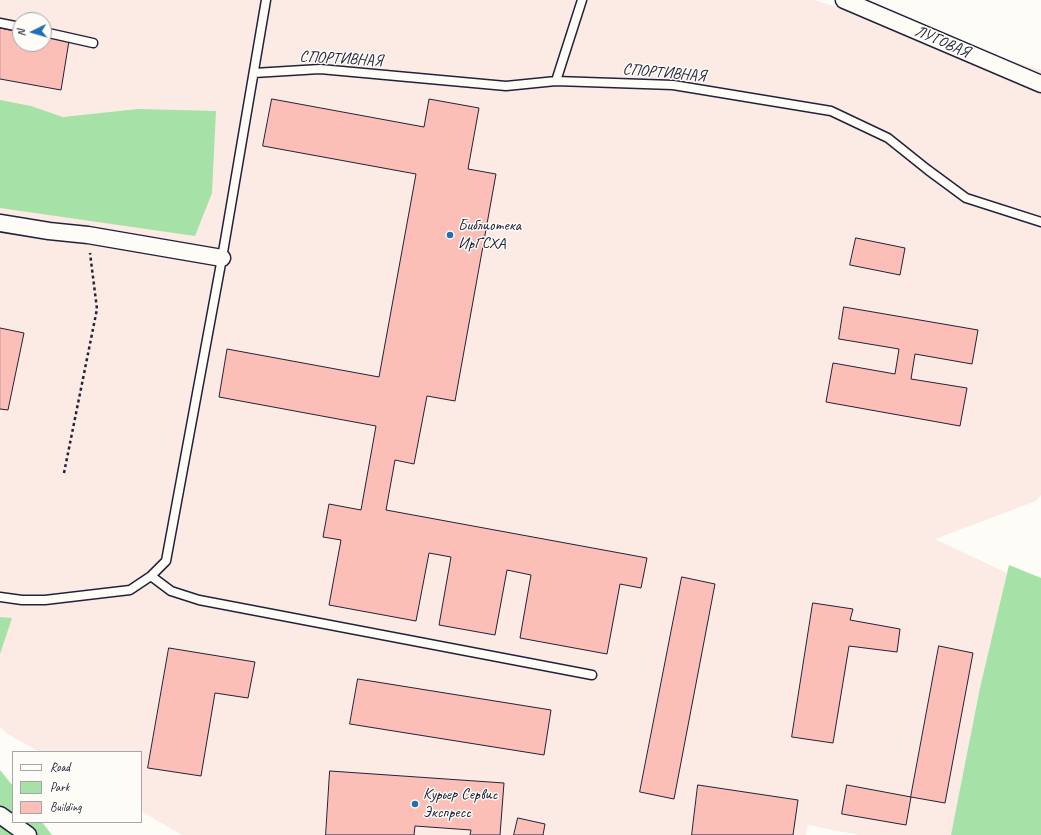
<!DOCTYPE html>
<html>
<head>
<meta charset="utf-8">
<style>
	body { margin:0 }
	#map { position:relative; width:1041px; height:835px; overflow:hidden; background:#fdfcf7; font-family:Caveat,sans-serif }
	canvas { display:block }
	.legend { position:absolute; left:12px; top:751px; width:130px; height:72px; box-sizing:border-box; background:#fdfcf7; border:1px solid #a5a5ac; margin:0; padding:5px 7px; list-style:none; font-size:12px; color:#22223b }
	.legend li { display:flex; align-items:center; gap:8px; height:20px }
	.legend b { width:20px; border:1px solid #a5a5ac }
	.north { position:absolute; left:12px; top:12px; width:40px; height:40px; box-sizing:border-box; background:#fdfcf7; border:1px solid #a5a5ac; border-radius:50%; rotate:265deg; font-size:11px; font-weight:700; line-height:16px; text-align:center; color:#22223b }
	.north::after { content:''; display:block; margin:auto; width:14px; height:18px; background:#1f6fb2; clip-path:polygon(50% 0,100% 100%,50% 72%,0 100%) }
</style>
</head>
<body>
<div id="map">
<canvas width="1041" height="835"></canvas>
<ul class="legend">
<li><b style="height:5px;background:#fdfcf7"></b>Road</li>
<li><b style="height:11px;background:#a6e2a8"></b>Park</li>
<li><b style="height:11px;background:#fbbfb8"></b>Building</li>
</ul>
<div class="north">N</div>
</div>
<script>
const context = document.querySelector('canvas').getContext('2d');
context.lineJoin = 'round';
function paint(path, color) { context.fillStyle = color; context.fill(path, 'evenodd'); }
function stroke(path, color, width, dash) { context.strokeStyle = color; context.lineWidth = width; context.lineCap = dash ? 'butt' : 'round'; context.setLineDash(dash || []); context.stroke(path); }
function label(font, color, halo, rows, align = 'center') {
  context.font = font + ' Caveat,sans-serif'; context.lineWidth = 3; context.setLineDash([]); context.textBaseline = 'middle'; context.strokeStyle = halo; context.fillStyle = color; for (const [text, x, y, turn = 0] of rows) {
    context.save(); context.translate(x, y); context.rotate((+turn || 0) * Math.PI / 180); context.textAlign = isNaN(turn) ? turn : align; if (halo) context.strokeText(text, 0, 0); context.fillText(text, 0, 0); context.restore();
  }
}
const built = new Path2D(`
	M0,0H814L1041,70V495L1036,501L935,539L1009,574L954,835H859L808,825L806,835H182L141,811V752H40L6,733L0,727ZM20,20H44V44H20Z`);
const green = new Path2D(`
	M0,100L31,106L63,117L138,109L216,111L212,193L195,236L0,208Z
	M1009,565L1041,578V835H951L980,688Z
	M0,617L12,618L0,654Z
	M0,770L13,786V822H42L52,835H0Z`);
const building = new Path2D(`
	M0,28L20,32V44H44V36L69,41L61,90L0,79Z
	M272,99L424,127L429,99L479,108L468,169L496,174L455,401L427,396L414,464L395,460L386,510L647,558L641,588L620,584L607,654L520,638L531,575L507,570L495,635L439,625L451,557L429,553L416,621L329,605L341,540L323,537L329,504L361,510L376,426L219,397L227,349L379,377L416,174L263,146Z
	M856,238L905,248L900,275L850,265Z
	M844,307L978,330L972,364L915,354L911,379L967,388L960,426L826,402L833,363L895,374L899,349L839,339Z
	M0,328L24,333L8,410L0,409Z
	M682,577L715,584L674,799L640,792Z
	M813,603L853,609L850,620L900,629L897,652L849,646L833,743L792,737Z
	M939,646L973,653L945,803L911,797Z
	M169,648L255,662L248,698L215,693L201,776L148,768Z
	M358,679L551,710L544,755L350,724Z
	M330,771L504,783L500,835H470L471,830L415,826L414,835H326Z
	M698,785L798,800L793,835H692Z
	M847,785L911,797L906,825L842,814Z
	M518,818L545,824L543,835H514Z`);
const path = new Path2D(`
	M64,473L97,309L90,253`);
const service = new Path2D(`
	M0,23L20,27
	M44,32L93,43
	M254,73L320,69L506,86L556,81L673,85L831,111L888,138L928,170L966,198L1041,222
	M556,81L582,0
	M151,576L171,591L199,600L592,675
	M0,597L22,600H45L130,590L151,576L166,561L222,258L266,0`);
const minor = new Path2D(`
	M844,0L1041,84
	M0,223L49,231L88,235L222,258
	M0,815L28,835`);
const markers = [
	[450,235,4,"#1f6fb2"],
	[415,804,4,"#1f6fb2"]
];
const streetNames = [
	["ЛУГОВАЯ",942,42,23],
	["СПОРТИВНАЯ",341,59,3],
	["СПОРТИВНАЯ",664,73,5]
];
const poiNames = [
	["Библиотека",458,226],
	["ИрГСХА",458,244],
	["Курьер Сервис",423,795],
	["Экспресс",423,813]
];
paint(built, '#fceae4');
paint(green, '#a6e2a8');
paint(building, '#fbbfb8');
stroke(building, '#22223b', 1);
stroke(service, '#22223b', 11);
stroke(minor, '#22223b', 19);
stroke(path, '#22223b', 2.5, [3, 3]);
stroke(service, '#fdfcf7', 8);
stroke(minor, '#fdfcf7', 16);
for (const [x, y, r, color] of markers) { const dot = new Path2D(); dot.arc(x, y, r, 0, 2 * Math.PI); context.fillStyle = color; context.fill(dot); stroke(dot, '#fdfcf7', 1.5); }
label('16px', '#22223b', '#fdfcf7', streetNames);
label('16px', '#22223b', '#fdfcf7', poiNames, 'left');
</script>
</body>
</html>
